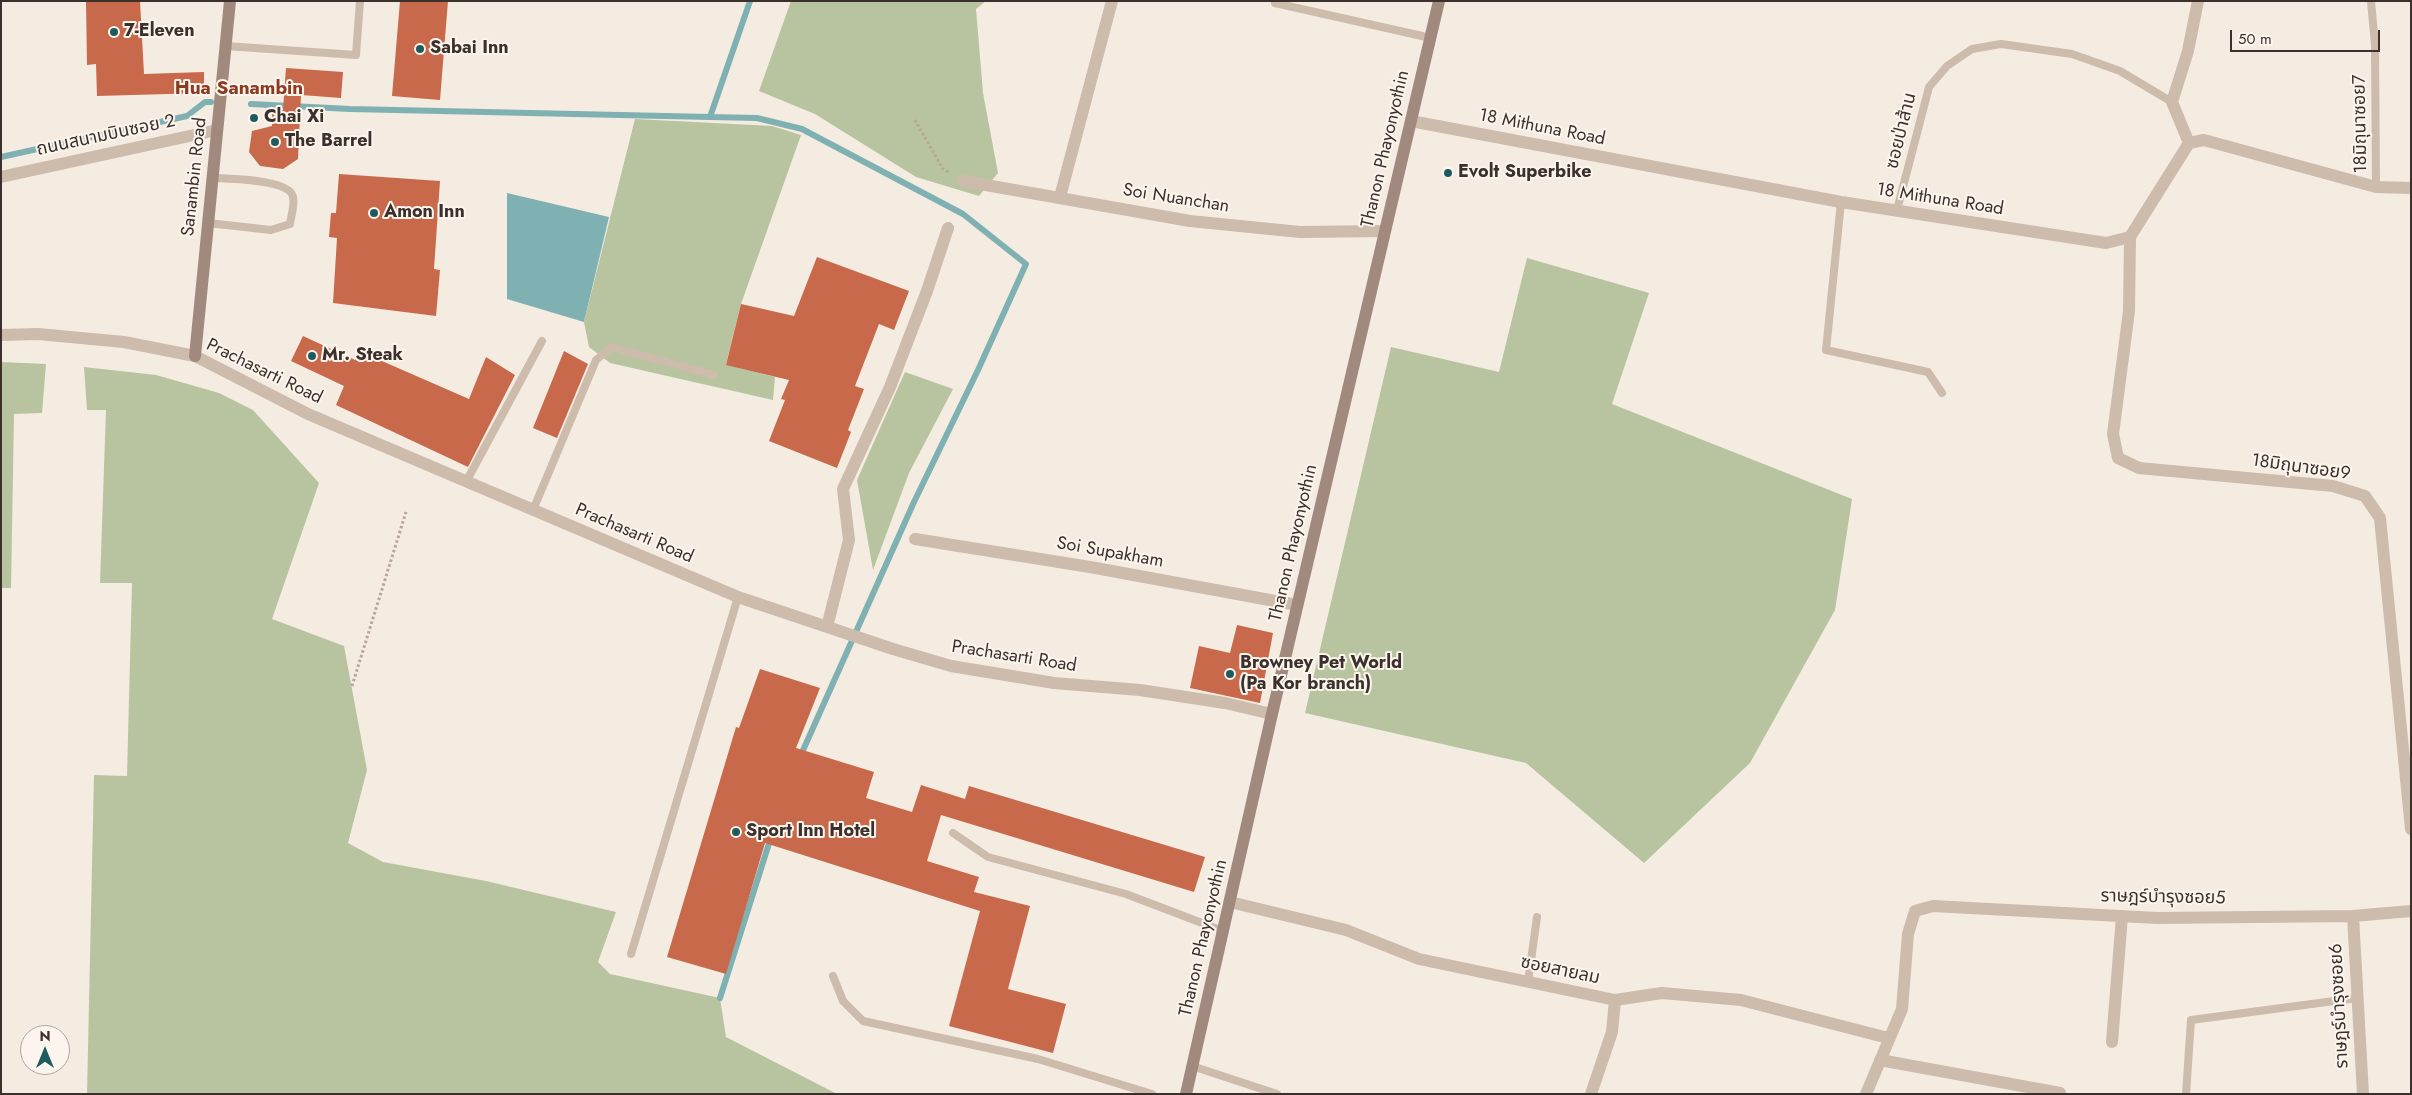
<!DOCTYPE html>
<html>
<head>
<meta charset="utf-8">
<style>
	body { margin:0 }
	#map { position:relative; width:2412px; height:1095px; overflow:hidden; background:#f4ebe1; font-family:Jost,sans-serif }
	canvas { display:block }
	.frame { position:absolute; inset:0; border:2px solid #3b302b; pointer-events:none }
	.north { position:absolute; left:20px; top:1025px; width:50px; height:50px; box-sizing:border-box; background:#fbf5ee; border:1px solid #aea6a0; border-radius:50%; rotate:0deg; font-size:14px; font-weight:700; line-height:20px; text-align:center; color:#3b302b }
	.north::after { content:''; display:block; margin:auto; width:18px; height:22px; background:#1f5a5e; clip-path:polygon(50% 0,100% 100%,50% 72%,0 100%) }
	.scale { position:absolute; left:2230px; top:30px; width:150px; height:22px; box-sizing:border-box; border:2px solid #3b302b; border-top:0; padding-left:6px; font-size:15px; line-height:18px; white-space:nowrap; color:#3b302b; -webkit-text-stroke:4px #fbf5ee; paint-order:stroke }
</style>
</head>
<body>
<div id="map">
<canvas width="2412" height="1095"></canvas>
<div class="frame"></div>
<div class="north">N</div>
<div class="scale">50 m</div>
</div>
<script>
const context = document.querySelector('canvas').getContext('2d');
context.lineJoin = 'round';
function paint(path, color) { context.fillStyle = color; context.fill(path, 'evenodd'); }
function stroke(path, color, width, dash) { context.strokeStyle = color; context.lineWidth = width; context.lineCap = dash ? 'butt' : 'round'; context.setLineDash(dash || []); context.stroke(path); }
function label(font, color, halo, rows, align = 'center') {
  context.font = font + ' Jost,"Noto Sans Thai",sans-serif'; context.lineWidth = 4; context.setLineDash([]); context.textBaseline = 'middle'; context.strokeStyle = halo; context.fillStyle = color; for (const [text, x, y, turn = 0] of rows) {
    context.save(); context.translate(x, y); context.rotate((+turn || 0) * Math.PI / 180); context.textAlign = isNaN(turn) ? turn : align; if (halo) context.strokeText(text, 0, 0); context.fillText(text, 0, 0); context.restore();
  }
}
const green = new Path2D(`
	M791,1H986L976,9L983,93L998,173L979,196L916,177L815,114L759,91Z
	M635,119L772,126L801,135L741,304L726,364L775,377L773,400L610,363L589,347L584,322Z
	M1527,258L1649,293L1612,404L1852,499L1835,610L1750,763L1644,863L1526,763L1305,713L1391,347L1499,372Z
	M1,362L46,364L42,413L14,414L11,588H1Z
	M84,367L156,375L219,393L253,410L319,483L272,619L344,646L367,770L348,843L383,862L486,881L616,912L598,962L610,974L720,998L726,1037L837,1094H87L94,775L127,776L132,583H100L106,410H87Z
	M905,372L953,389L909,473L873,570L857,480Z`);
const water = new Path2D(`
	M507,193L609,217L584,322L507,299Z`);
const stream = new Path2D(`
	M251,104L350,109L710,117L750,1
	M710,117L757,118L802,129L963,214L1026,264L978,370L914,502L800,757
	M1,157L187,116L205,102H211
	M720,998L771,837`);
const building = new Path2D(`
	M86,1H140L144,74L204,72V93L97,96L96,64L87,65Z
	M400,1H448L440,100L392,96Z
	M286,68L343,72L341,98L301,95L298,159L283,169L260,166L249,152L252,131L272,126V110H283Z
	M339,174L440,181L434,269L440,270L436,316L333,303L337,238L329,237L331,213H336Z
	M817,257L909,291L894,330L879,324L855,386L864,389L848,430L851,432L837,468L769,441L785,400L781,399L789,380L726,365L741,304L794,316Z
	M303,336L355,360L359,351L469,399L486,357L515,375L468,467L336,405L344,386L291,361Z
	M564,351L588,364L557,438L533,428Z
	M1237,625L1273,633L1260,703L1190,688L1199,646L1230,653Z
	M760,669L820,688L796,748L874,772L866,798L912,812L921,785L965,799L969,786L1205,857L1194,892L941,815L927,861L979,877L974,892L1030,906L1008,989L1066,1004L1053,1053L949,1026L980,911L765,843L726,974L667,957L736,727L739,728Z`);
const path = new Path2D(`
	M915,120L943,169L950,173
	M352,686L406,512`);
const lane = new Path2D(`
	M2371,1L2375,45L2376,187
	M1275,3L1431,38
	M226,46L356,55L360,1
	M1841,202L1826,350L1928,372L1942,393
	M1897,210L1929,87L1947,66L1972,49L2001,44L2072,54L2120,71L2172,102
	M208,223L271,230L290,224C291,216 295,205 293,197C290,179 229,179 213,178
	M466,482L542,341
	M533,510L596,360L612,347L714,375
	M953,833L988,857L1126,894L1223,931
	M631,954L738,597
	M833,976L843,1001L863,1021L1038,1059L1152,1094
	M1528,982L1537,917
	M1192,1066L1277,1094
	M2186,1094L2191,1020L2357,998`);
const street = new Path2D(`
	M1411,121L1841,202L2106,243L2130,237L2189,143L2204,140L2376,187L2411,188
	M2189,143L2172,102L2188,51L2198,1
	M1,177L217,130
	M963,181L1190,221L1300,232L1385,231
	M1060,197L1112,1
	M2130,237L2129,311L2113,434L2118,458L2139,468L2333,486L2365,496L2380,518L2411,829
	M1,335L38,334L124,342L195,356L308,414L738,597L893,649L951,666L1054,683L1140,690L1225,703L1272,714
	M915,539L1090,567L1297,605
	M827,627L849,540L843,489L890,387L927,291L948,228
	M1230,902L1346,930L1419,959L1615,1000L1662,993L1741,1000L1888,1038
	M2353,916L2363,1094
	M2112,1042L2122,916
	M1880,1060L2060,1093
	M1591,1094L1612,1032L1615,1000
	M1866,1094L1902,1009L1908,934L1915,911L1933,906L2157,918L2353,916L2411,911`);
const secondary = new Path2D(`
	M195,356L230,1
	M1186,1094L1272,714L1439,1`);
const markers = [
	[114,32,5,"#1f5a5e"],
	[420,49,5,"#1f5a5e"],
	[254,118,5,"#1f5a5e"],
	[275,142,5,"#1f5a5e"],
	[1448,173,5,"#1f5a5e"],
	[374,213,5,"#1f5a5e"],
	[312,356,5,"#1f5a5e"],
	[1230,674,5,"#1f5a5e"],
	[736,832,5,"#1f5a5e"]
];
const poiNames = [
	["7-Eleven",124,32],
	["Sabai Inn",430,49],
	["Chai Xi",264,118],
	["The Barrel",285,142],
	["Evolt Superbike",1458,173],
	["Amon Inn",384,213],
	["Mr. Steak",322,356],
	["Browney Pet World",1240,664],
	["(Pa Kor branch)",1240,685],
	["Sport Inn Hotel",746,832]
];
const streetNames = [
	["18มิถุนาซอย7",2361,124,-91],
	["18 Mithuna Road",1542,128,11],
	["ซอยป่าส้าน",1902,131,-76],
	["ถนนสนามบินซอย 2",106,136,-12],
	["Thanon Phayonyothin",1386,149,-77],
	["Sanambin Road",195,177,-84],
	["Soi Nuanchan",1176,199,9],
	["18 Mithuna Road",1940,200,9],
	["Prachasarti Road",264,372,26],
	["18มิถุนาซอย9",2301,468,8],
	["Prachasarti Road",634,534,23],
	["Thanon Phayonyothin",1294,543,-77],
	["Soi Supakham",1110,553,10],
	["Prachasarti Road",1014,657,9],
	["ราษฎร์บำรุงซอย5",2163,898,1],
	["Thanon Phayonyothin",1204,938,-77],
	["ซอยสายลม",1560,971,12],
	["ราษฎร์บำรุงซอย6",2340,1006,-93]
];
const neighbourhoodNames = [
	["Hua Sanambin",239,89]
];
paint(green, '#b8c4a0');
paint(water, '#7fb0b2');
stroke(stream, '#7fb0b2', 6);
paint(building, '#c8694b');
stroke(path, '#b9a596', 3, [2.5, 2.5]);
stroke(lane, '#cdbbac', 8);
stroke(street, '#cdbbac', 12);
stroke(secondary, '#a18a7d', 12);
for (const [x, y, r, color] of markers) { const dot = new Path2D(); dot.arc(x, y, r, 0, 2 * Math.PI); context.fillStyle = color; context.fill(dot); stroke(dot, '#fbf5ee', 2); }
label('bold 18px', '#3b302b', '#fbf5ee', poiNames, 'left');
label('18px', '#3b302b', '#fbf5ee', streetNames);
label('bold 19px', '#8c3b22', '#fbf5ee', neighbourhoodNames);
</script>
</body>
</html>
